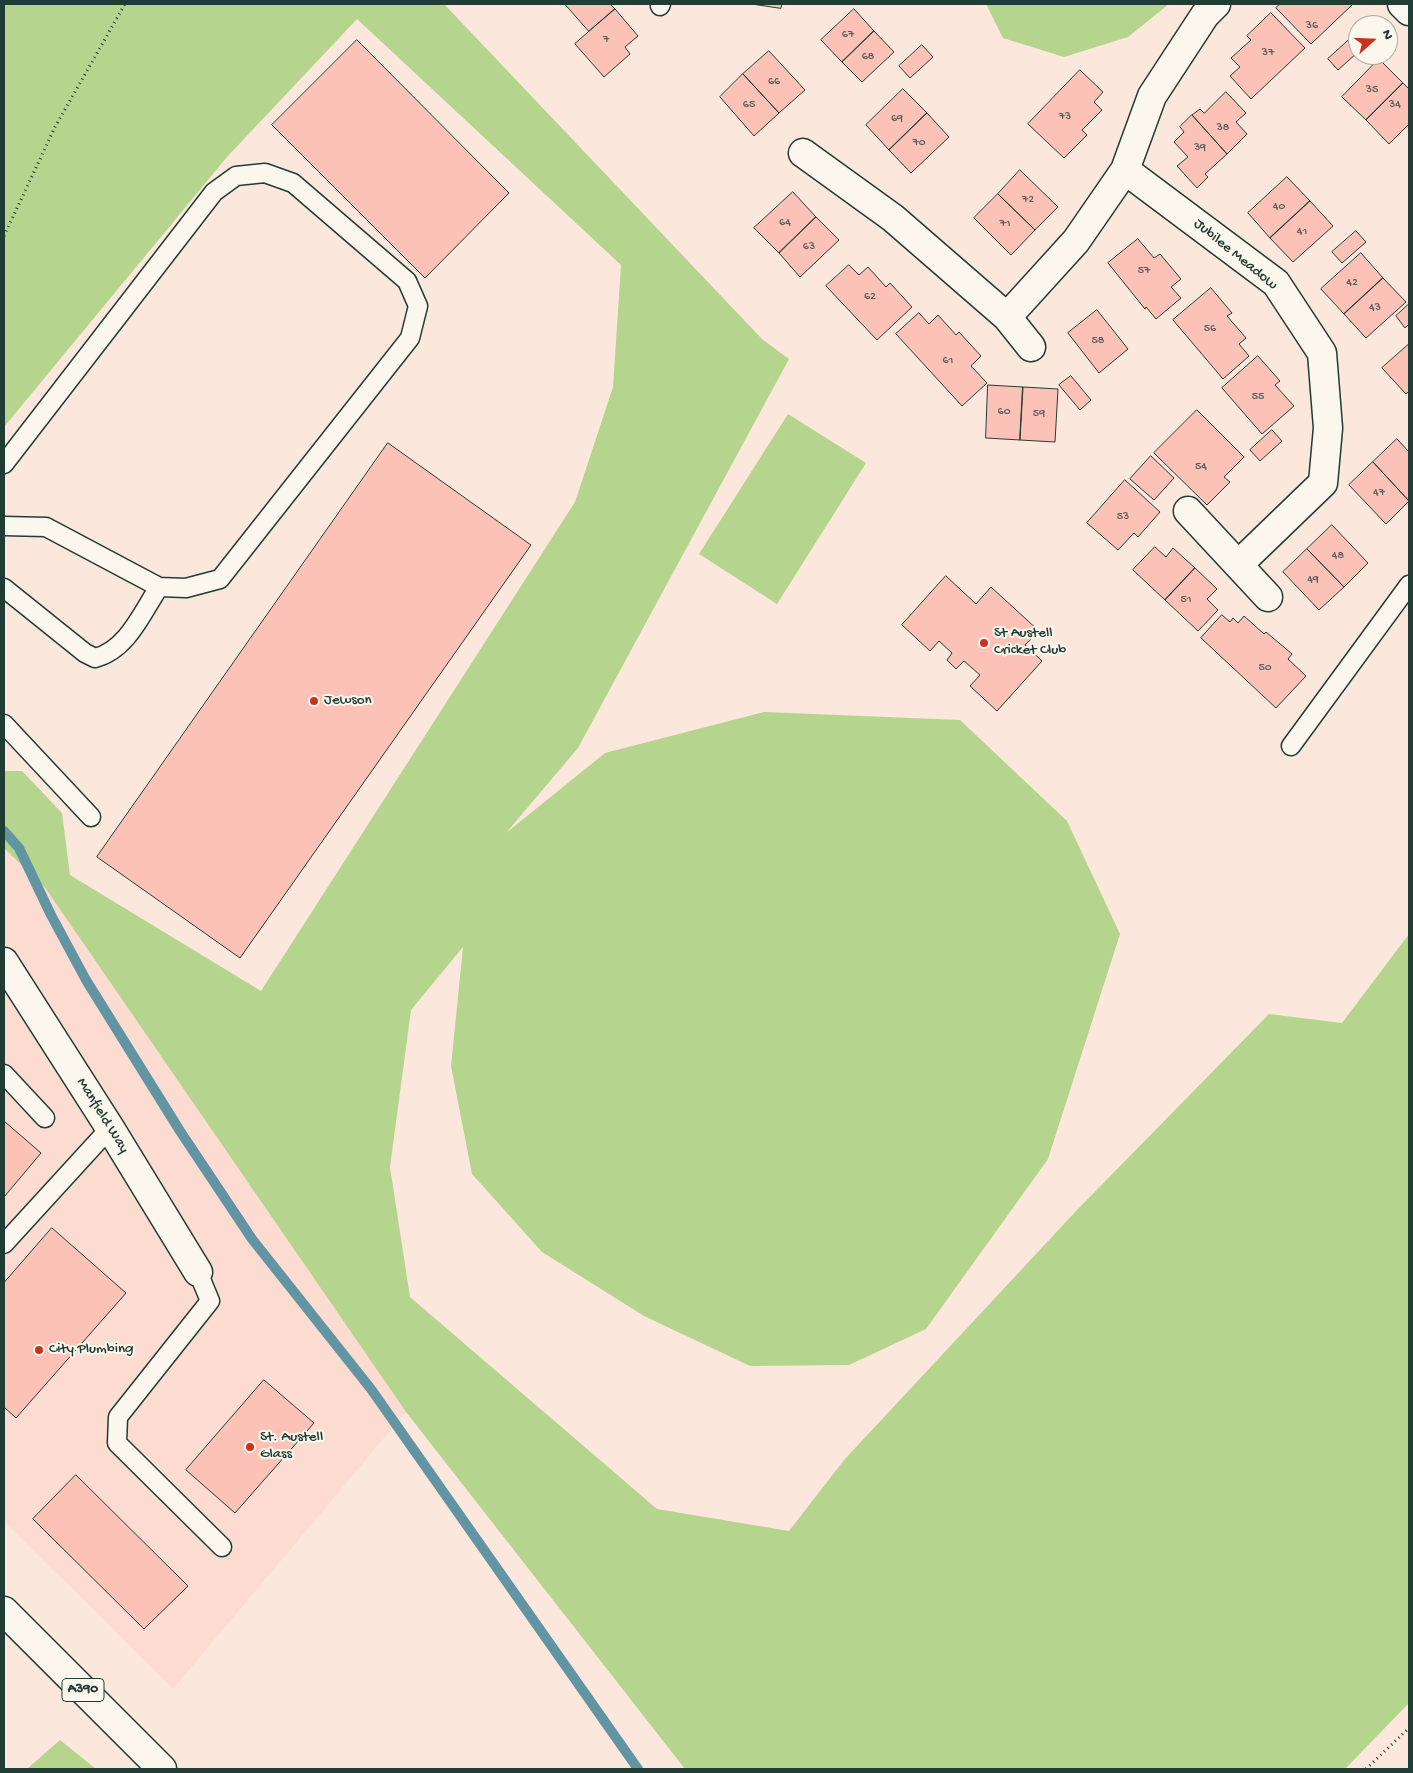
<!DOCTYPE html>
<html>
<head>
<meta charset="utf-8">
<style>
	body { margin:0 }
	#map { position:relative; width:1413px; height:1773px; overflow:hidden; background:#fce7dc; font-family:"Gochi Hand",sans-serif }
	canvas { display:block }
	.frame { position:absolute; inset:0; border:5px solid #1f3d34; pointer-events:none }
	.north { position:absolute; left:1348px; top:15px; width:50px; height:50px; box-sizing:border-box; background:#fbf7ec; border:1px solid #a3ada2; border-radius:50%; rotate:70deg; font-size:14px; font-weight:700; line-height:20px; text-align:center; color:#1f3d34 }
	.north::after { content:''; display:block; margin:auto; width:18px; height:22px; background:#c8321e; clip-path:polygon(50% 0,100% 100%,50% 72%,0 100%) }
</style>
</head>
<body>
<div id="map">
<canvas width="1413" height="1773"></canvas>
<div class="frame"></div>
<div class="north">N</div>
</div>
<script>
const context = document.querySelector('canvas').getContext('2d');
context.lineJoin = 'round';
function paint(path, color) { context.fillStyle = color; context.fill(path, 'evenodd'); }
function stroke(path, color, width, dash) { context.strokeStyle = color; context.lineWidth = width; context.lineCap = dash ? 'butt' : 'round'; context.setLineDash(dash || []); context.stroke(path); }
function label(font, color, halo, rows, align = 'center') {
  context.font = font + ' "Gochi Hand",sans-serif'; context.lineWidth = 4; context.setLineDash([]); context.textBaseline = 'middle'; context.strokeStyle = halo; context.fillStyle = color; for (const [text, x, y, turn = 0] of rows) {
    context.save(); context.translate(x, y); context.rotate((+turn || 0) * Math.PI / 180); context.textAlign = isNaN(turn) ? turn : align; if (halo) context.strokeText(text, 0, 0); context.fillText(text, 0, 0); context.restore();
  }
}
const built = new Path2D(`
	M4,848L46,889L406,1412L173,1689L4,1521Z`);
const green = new Path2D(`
	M4,4H444L762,339L789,359L578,748L506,833L605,753L764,712L960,720L1067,821L1120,934L1048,1159L926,1329L849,1365L750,1366L644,1316L542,1252L472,1174L451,1066L463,947L411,1010L390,1167L410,1297L657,1509L789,1531L844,1460L1077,1210L1269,1014L1342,1023L1409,934V1703L1345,1769H685L406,1412L46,889L4,848V771H22L62,813L70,875L261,991L575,502L613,387L621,265L357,19L227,157L4,427Z
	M986,4H1169L1128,37L1064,57L1003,38Z
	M788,414L866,463L777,604L699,554Z
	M60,1740L96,1769H27Z`);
const stream = new Path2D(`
	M4,831L19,848L51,915L86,980L180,1131L252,1239L371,1389L638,1769`);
const building = new Path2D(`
	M565,4H610L615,9L589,31Z
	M752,4H782L781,8Z
	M1280,4H1353L1311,44L1276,8Z
	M615,9L638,36L625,47L630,54L604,77L575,44Z
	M854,9L874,31L842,62L821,40Z
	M1271,13L1305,48L1251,99L1230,76L1240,67L1231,58L1251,40L1247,36Z
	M874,31L894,52L862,82L842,62Z
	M1351,38L1358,46V52L1338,70L1328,59Z
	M357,40L509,193L425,278L272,125Z
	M922,45L933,57L910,78L899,66Z
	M769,51L805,90L779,113L743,74Z
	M1379,59L1403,83L1366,120L1342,97Z
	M1080,70L1103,92L1094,102L1102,110L1082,130L1087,135L1064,158L1028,124Z
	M743,74L779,113L754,136L720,97Z
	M1403,83L1409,89V124L1389,144L1366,120Z
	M903,89L927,113L889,150L866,125Z
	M1226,92L1246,113L1236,122L1247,134L1227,154L1192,115L1200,109L1204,113Z
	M927,113L949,137L911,173L889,150Z
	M1192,115L1227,154L1205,174L1208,177L1197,188L1177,166L1188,157L1174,142L1184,132L1180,127Z
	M1020,170L1058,207L1035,230L998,194Z
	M1287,177L1310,201L1270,238L1248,213Z
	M793,192L816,217L779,253L754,228Z
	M998,194L1035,230L1011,255L974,218Z
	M1310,201L1333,226L1293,262L1270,238Z
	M816,217L839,240L800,277L779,253Z
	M1356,231L1366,242L1342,263L1332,252Z
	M1138,239L1154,258L1160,254L1181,279L1171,287L1181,298L1156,319L1146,307L1145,309L1108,263Z
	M1361,253L1383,278L1344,314L1321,289Z
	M849,265L859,275L868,267L886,287L890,283L912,307L877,340L826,286Z
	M1383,278L1406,302L1366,338L1344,314Z
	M1211,288L1232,313L1227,316L1246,338L1239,344L1249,356L1223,379L1173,320Z
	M1409,304V324L1405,328L1396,316Z
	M1097,310L1128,349L1099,373L1068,333Z
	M919,313L929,324L938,315L956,335L959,332L981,356L971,366L987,383L962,406L896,334Z
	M1409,344V391L1406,394L1382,368Z
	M1258,356L1280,381L1275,385L1294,406L1262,434L1222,388Z
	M1071,376L1091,400L1080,410L1059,385Z
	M988,385L1023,387L1020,440L986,438Z
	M1023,387L1058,389L1055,442L1020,440Z
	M1197,410L1244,457L1224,477L1230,482L1207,505L1154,453Z
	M1272,430L1282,441L1260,461L1250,450Z
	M1397,439L1409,452V501L1373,462Z
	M388,443L531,545L240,958L97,857Z
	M1151,456L1174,478L1154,500L1130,479Z
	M1373,462L1409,501L1386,524L1349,485Z
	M1125,480L1160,512L1138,537L1134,533L1118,550L1087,523Z
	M1332,525L1368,563L1344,587L1307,549Z
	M1155,547L1166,557L1173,548L1195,568L1165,600L1133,570Z
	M1307,549L1344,587L1319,610L1283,572Z
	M1195,568L1217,589L1207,599L1218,610L1198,631L1165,600Z
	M946,576L976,604L991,587L1039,631L1025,645L1042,661L997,711L970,686L980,675L964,661L956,669L947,660L952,653L939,641L930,651L902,625Z
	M1222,615L1230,622L1233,618L1238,623L1244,616L1264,634L1266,632L1292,654L1288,659L1306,676L1276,708L1201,638Z
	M4,1121L41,1153L4,1197Z
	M52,1228L126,1293L16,1418L4,1407V1283Z
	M264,1380L314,1423L235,1513L186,1470Z
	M76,1475L188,1586L144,1629L33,1519Z`);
const path = new Path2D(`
	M4,236L55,127L125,4
	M1366,1769L1409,1728`);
const service = new Path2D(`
	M660,6L661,4
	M4,464L214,192L236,176L265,173L293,183L407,281L418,306L410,338L220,579L186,588L159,587L46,527L4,526
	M4,588L85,653L95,658C127,650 142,613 159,587
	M4,724L91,817
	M1291,746L1409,585
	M4,1074L45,1118
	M4,1244L110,1128
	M198,1272L210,1301L118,1417L117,1443L222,1547`);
const minor = new Path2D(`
	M1402,4L1409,11
	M803,153L893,218L1007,317L1031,347
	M1125,170L1276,283L1322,353L1328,428L1323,483L1239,564
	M1007,317L1076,241L1125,170L1152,96L1205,15L1216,4
	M1188,511L1268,597
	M4,962L110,1128L198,1272`);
const trunk = new Path2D(`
	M4,1611L162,1769`);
const markers = [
	[984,643,5,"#c8321e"],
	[314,701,5,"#c8321e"],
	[39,1350,5,"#c8321e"],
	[250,1447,5,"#c8321e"]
];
const numberNames = [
	["36",1312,26],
	["67",848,35],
	["7",606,40],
	["37",1268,53],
	["68",868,57],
	["66",774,82],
	["35",1372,90],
	["65",749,105],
	["34",1395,105],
	["73",1065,117],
	["69",897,119],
	["38",1223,128],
	["70",919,143],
	["39",1200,148],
	["72",1028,200],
	["40",1279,207],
	["64",785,223],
	["71",1005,224],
	["41",1302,232],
	["63",809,247],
	["57",1144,271],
	["42",1352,283],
	["62",870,297],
	["43",1375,308],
	["56",1210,329],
	["58",1098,341],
	["61",948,361],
	["55",1258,397],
	["60",1004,412],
	["59",1039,414],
	["54",1201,467],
	["47",1379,493],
	["53",1123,517],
	["48",1338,556],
	["49",1313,580],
	["51",1186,600],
	["50",1265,668]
];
const shields = [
	[83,1690,42]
];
const shieldNames = [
	["A390",83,1690]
];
const streetNames = [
	["Jubilee Meadow",1235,255,39],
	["Manfield Way",102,1116,58]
];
const poiNames = [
	["St Austell",994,634],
	["Cricket Club",994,651],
	["Jewson",324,701],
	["City Plumbing",49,1350],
	["St. Austell",260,1438],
	["Glass",260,1455]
];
paint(built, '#fcdcd1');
paint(green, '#b5d48d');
stroke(stream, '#6295a4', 10);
paint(building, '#fdc2b7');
stroke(building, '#1f3d34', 1);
stroke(service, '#1f3d34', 21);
stroke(minor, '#1f3d34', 31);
stroke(trunk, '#1f3d34', 31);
stroke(path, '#1f3d34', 3, [1, 4]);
stroke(service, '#fbf7ec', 18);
stroke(minor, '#fbf7ec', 28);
stroke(trunk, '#fbf7ec', 28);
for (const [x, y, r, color] of markers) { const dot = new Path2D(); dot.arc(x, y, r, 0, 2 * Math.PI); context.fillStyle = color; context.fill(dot); stroke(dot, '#fbf7ec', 2); }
label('12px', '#565e55', null, numberNames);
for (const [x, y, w] of shields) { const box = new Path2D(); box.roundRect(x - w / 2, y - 11.5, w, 23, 4); context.fillStyle = '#fbf7ec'; context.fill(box); stroke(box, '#1f3d34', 1); }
label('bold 14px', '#1f3d34', null, shieldNames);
label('15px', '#1f3d34', '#fbf7ec', streetNames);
label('15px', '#1f3d34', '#fbf7ec', poiNames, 'left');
</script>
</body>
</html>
